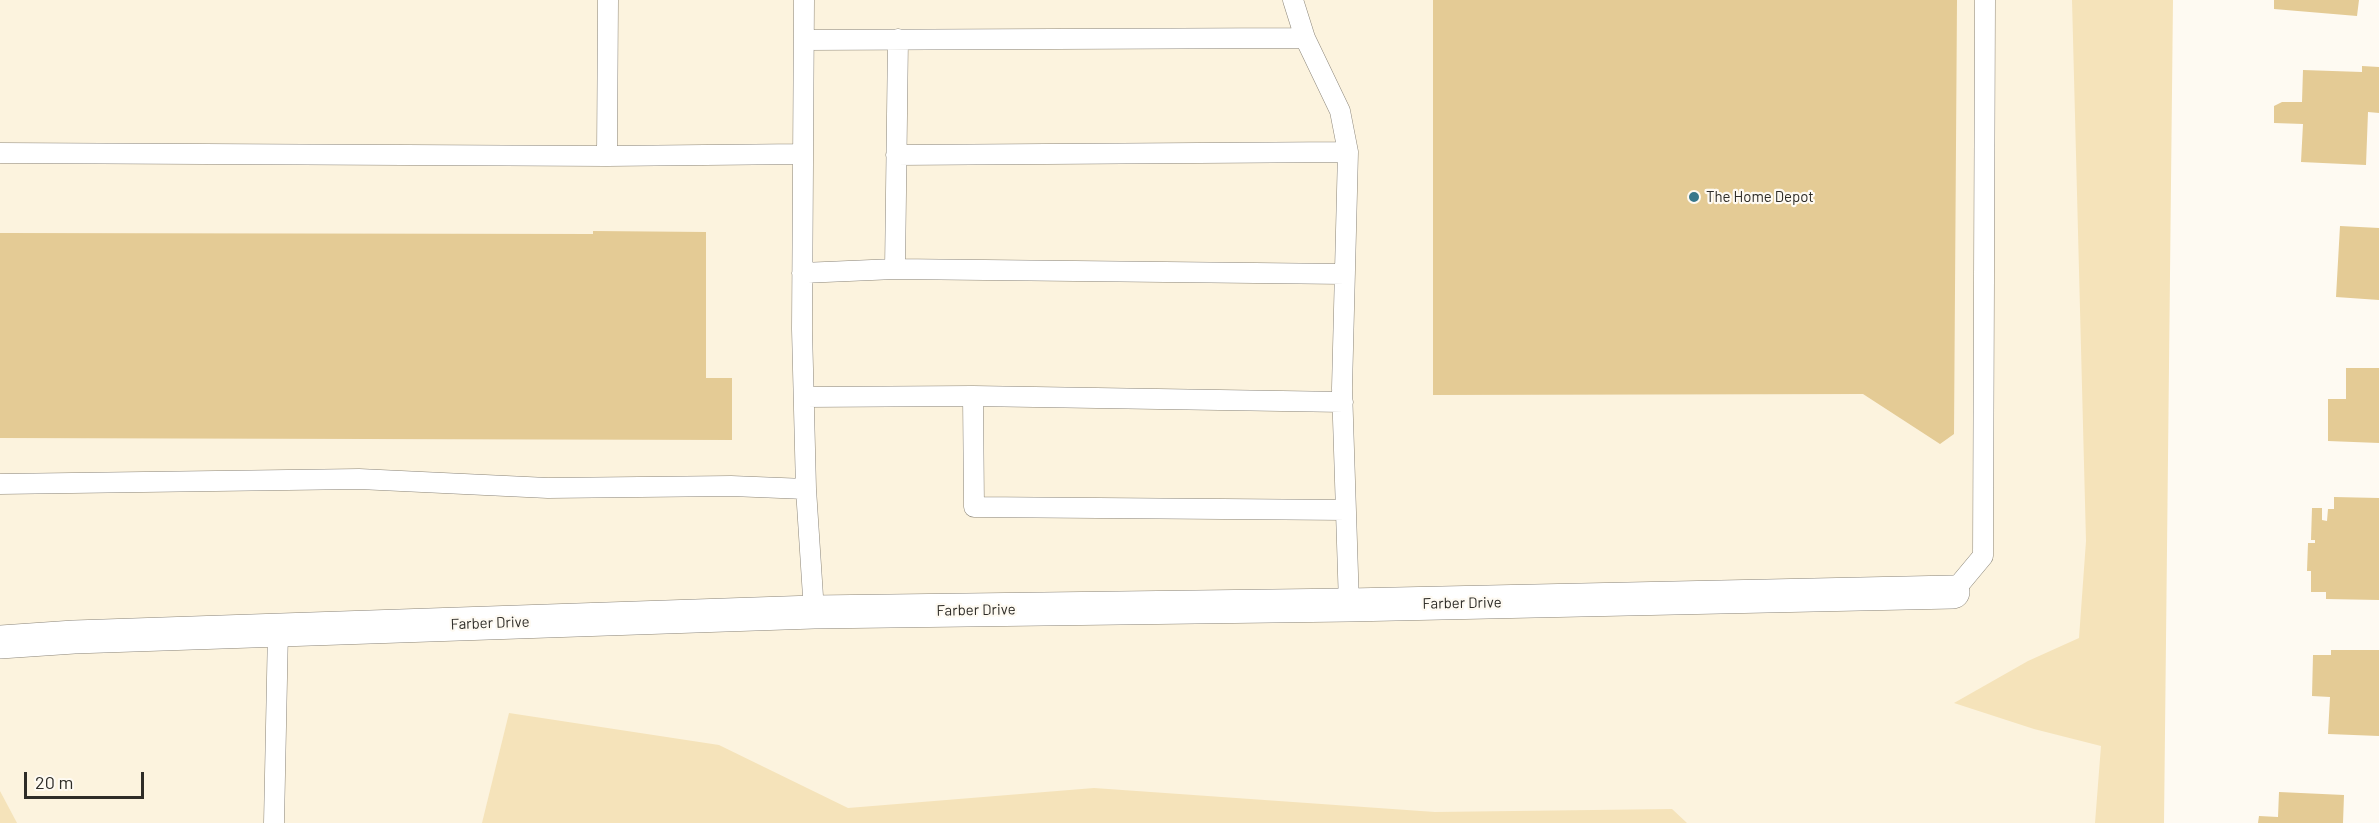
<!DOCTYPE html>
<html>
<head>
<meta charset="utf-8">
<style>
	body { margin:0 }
	#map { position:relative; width:2379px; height:823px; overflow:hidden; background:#fefaf2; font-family:Barlow,sans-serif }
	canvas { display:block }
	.scale { position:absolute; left:24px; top:772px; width:120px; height:27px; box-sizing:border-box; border:3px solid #2e2c27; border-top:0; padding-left:8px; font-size:18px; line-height:21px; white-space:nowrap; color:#2e2c27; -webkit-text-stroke:4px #fefaf2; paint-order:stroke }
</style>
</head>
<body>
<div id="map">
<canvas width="2379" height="823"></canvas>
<div class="scale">20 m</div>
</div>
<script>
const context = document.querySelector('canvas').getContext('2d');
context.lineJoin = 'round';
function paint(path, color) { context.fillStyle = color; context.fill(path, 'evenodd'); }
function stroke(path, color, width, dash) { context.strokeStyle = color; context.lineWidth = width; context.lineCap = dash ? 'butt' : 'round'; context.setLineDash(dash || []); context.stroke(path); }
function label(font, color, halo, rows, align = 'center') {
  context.font = font + ' Barlow,sans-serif'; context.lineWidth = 4.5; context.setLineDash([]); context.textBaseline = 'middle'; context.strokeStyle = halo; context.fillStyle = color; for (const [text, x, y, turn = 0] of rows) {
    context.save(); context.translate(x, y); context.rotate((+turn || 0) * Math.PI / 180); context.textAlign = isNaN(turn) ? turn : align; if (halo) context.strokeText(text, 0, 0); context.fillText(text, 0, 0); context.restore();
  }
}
const built = new Path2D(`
	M0,0H2097L2116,823H0Z`);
const green = new Path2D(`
	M2072,0H2173L2164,823H2095L2101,746L2034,729L1954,703L2028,661L2079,638L2086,541Z
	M509,713L719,745L848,808L1094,788L1435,812L1672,809L1687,823H482Z
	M0,791L17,823H0Z`);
const building = new Path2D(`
	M1433,0H1957L1954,434L1940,444L1863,394L1433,395Z
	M2274,0H2359L2357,16L2274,9Z
	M2362,66L2379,67V113L2368,112L2366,165L2301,162L2303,124L2274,123V106L2282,102H2302L2303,70L2362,72Z
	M2340,226L2379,228V300L2336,297Z
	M593,231L706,232V378H732V440L0,438V233L593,234Z
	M2346,368H2379V443L2328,441V399H2346Z
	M2334,497L2379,498V600L2326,599V592H2311V571H2307L2308,543H2315V540H2311L2312,508H2322V520L2327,521L2328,509H2334Z
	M2331,650H2379V736L2328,734L2330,697L2312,696L2313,655H2331Z
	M2279,792L2344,795L2343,823H2258L2259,816L2278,817Z`);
const service = new Path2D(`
	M608,0L607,156L803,154
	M804,0L802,329L806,489
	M1293,0L1305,38L1340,111L1348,152L1342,388L1349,605
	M804,40L1305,38
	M0,153L607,156
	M896,155L1348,152
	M895,269L898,39
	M802,273L895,269L1345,274
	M973,396L1343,402
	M804,397L973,396L974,507L1346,510
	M0,484L359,479L548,488L731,486L806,489L814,612
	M1953,592L1983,556L1985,0
	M274,823L278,630`);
const minor = new Path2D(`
	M0,642L74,637L814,612L1349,605L1953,592`);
const markers = [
	[1694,197,6,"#37778b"]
];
const poiNames = [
	["The Home Depot",1706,197]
];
const streetNames = [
	["Farber Drive",1462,603,-1],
	["Farber Drive",976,610,-1],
	["Farber Drive",490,623,-2]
];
paint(built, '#fcf3de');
paint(green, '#f5e3ba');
paint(building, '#e4cb95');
stroke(service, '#8b8579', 21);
stroke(minor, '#8b8579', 34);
stroke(service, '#fff', 20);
stroke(minor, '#fff', 33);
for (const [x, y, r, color] of markers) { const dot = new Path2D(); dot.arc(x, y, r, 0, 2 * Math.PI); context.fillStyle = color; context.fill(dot); stroke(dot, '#fefaf2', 2); }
label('15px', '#2e2c27', '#fefaf2', poiNames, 'left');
label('15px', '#2e2c27', '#fefaf2', streetNames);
</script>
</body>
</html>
